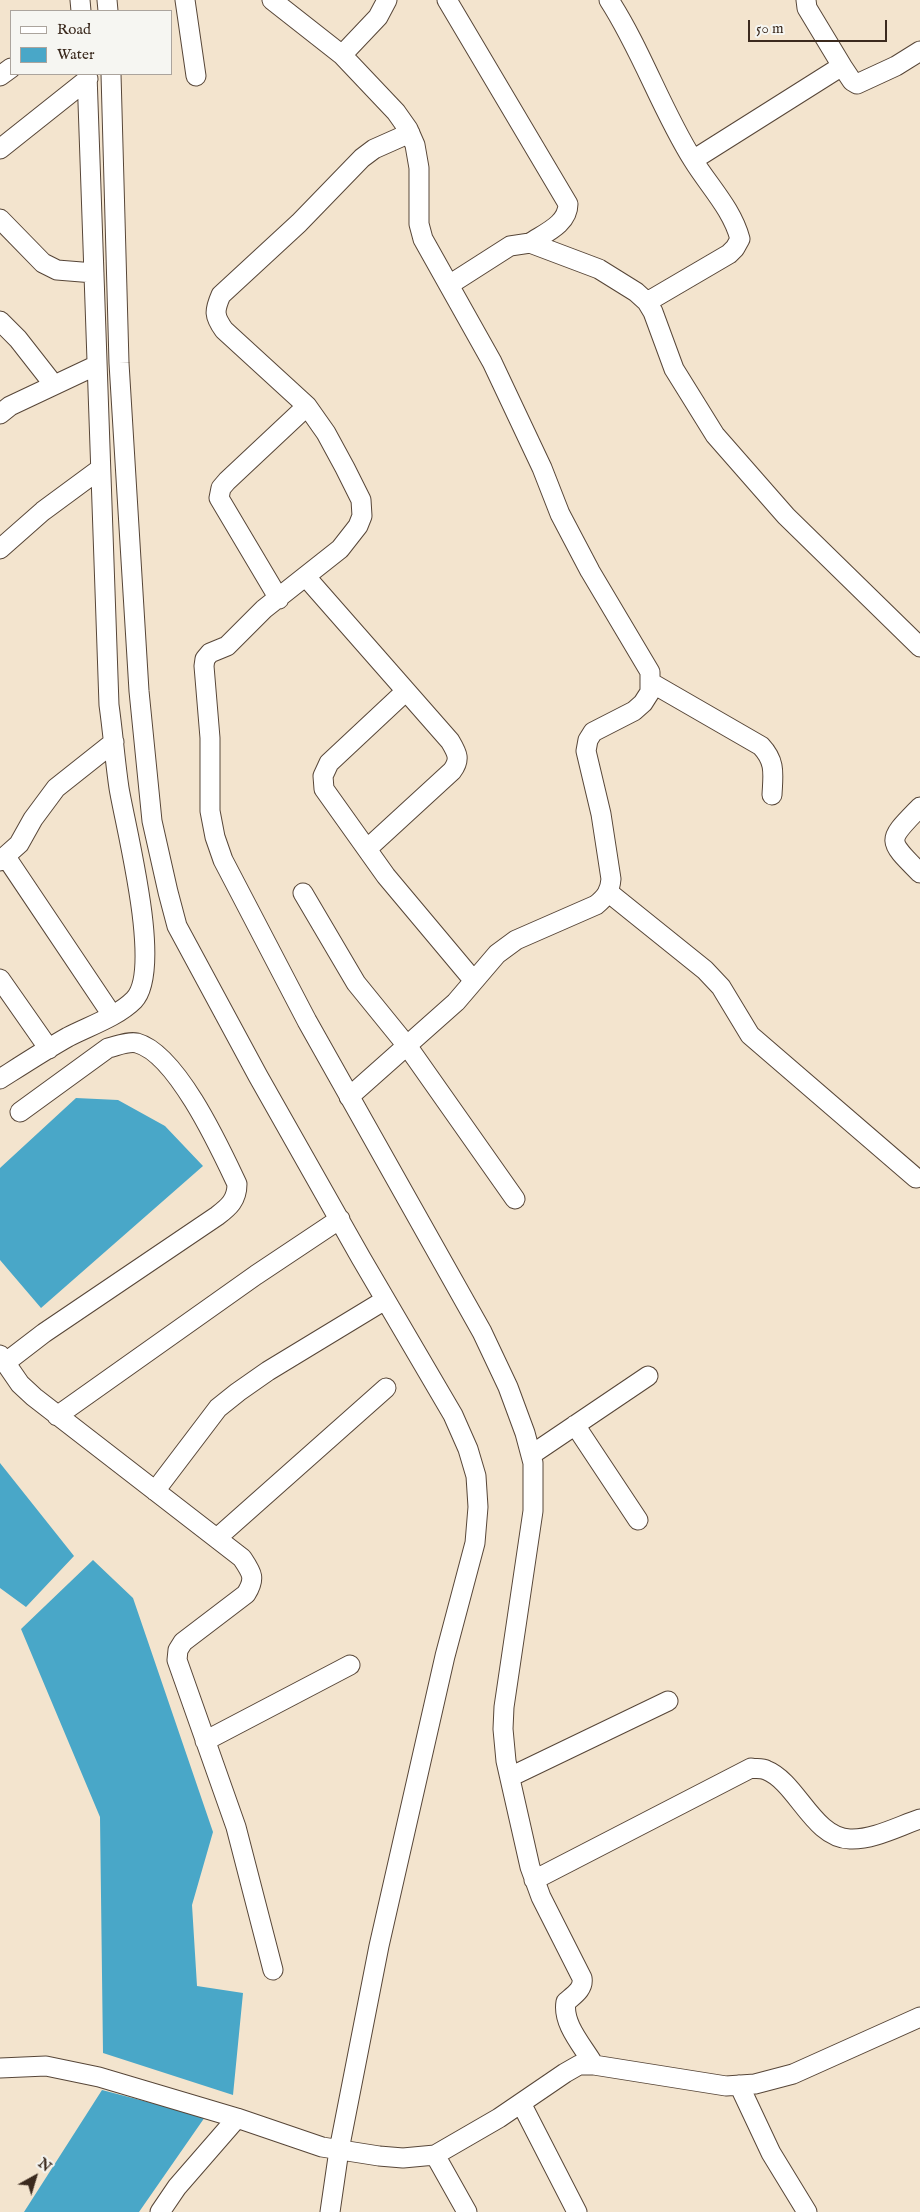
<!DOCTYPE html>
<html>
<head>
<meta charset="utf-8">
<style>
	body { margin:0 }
	#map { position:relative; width:920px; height:2212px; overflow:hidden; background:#f3e4ce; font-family:"IM FELL English",serif }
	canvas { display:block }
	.legend { position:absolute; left:10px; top:10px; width:162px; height:65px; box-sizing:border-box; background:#f6f6f2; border:1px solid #aba49d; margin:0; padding:6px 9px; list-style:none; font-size:15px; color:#3b2a1e }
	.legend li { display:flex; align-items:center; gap:10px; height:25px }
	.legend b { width:25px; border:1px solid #aba49d }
	.north { position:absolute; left:10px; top:2152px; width:50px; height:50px; -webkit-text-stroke:4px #f6f6f2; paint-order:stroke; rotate:39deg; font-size:14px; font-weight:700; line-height:20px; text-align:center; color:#3b2a1e }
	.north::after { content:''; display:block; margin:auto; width:18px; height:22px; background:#3b2a1e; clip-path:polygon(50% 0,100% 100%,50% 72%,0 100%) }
	.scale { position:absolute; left:748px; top:20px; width:139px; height:22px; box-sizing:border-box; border:2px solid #3b2a1e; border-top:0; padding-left:6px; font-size:15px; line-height:18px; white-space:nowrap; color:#3b2a1e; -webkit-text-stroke:4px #f6f6f2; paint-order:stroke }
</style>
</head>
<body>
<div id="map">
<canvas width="920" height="2212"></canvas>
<ul class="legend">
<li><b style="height:6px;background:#fff"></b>Road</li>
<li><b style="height:14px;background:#49a7c8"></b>Water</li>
</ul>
<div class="north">N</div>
<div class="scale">50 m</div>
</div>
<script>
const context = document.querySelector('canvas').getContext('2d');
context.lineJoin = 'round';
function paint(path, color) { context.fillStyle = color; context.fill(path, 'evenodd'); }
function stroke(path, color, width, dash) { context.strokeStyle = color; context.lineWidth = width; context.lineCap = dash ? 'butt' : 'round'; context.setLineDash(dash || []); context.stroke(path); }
const water = new Path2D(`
	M76,1098L118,1100L165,1126L203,1166L41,1308L0,1260V1168Z
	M0,1463L74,1556L26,1607L0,1588Z
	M93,1560L133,1598L213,1832L192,1905L197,1986L243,1993L233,2095L103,2053L100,1817L21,1629Z
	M102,2090L205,2117L139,2212H24Z`);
const street = new Path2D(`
	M80,0L81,11
	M107,0L108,11
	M185,0L196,76
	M272,0L342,55L396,112L408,129L415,145L419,168V224L423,239L492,362L542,468L560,514L590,571L650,672V692L643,703L634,711L593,732L588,740L586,751L601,814L611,879C610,891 606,897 596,905L516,940L497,954L456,1002L349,1097
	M447,0L568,204C568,224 545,233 530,243
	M609,0C642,51 661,109 693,160C709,186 732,209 740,239L735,248L729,254L647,302
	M806,0L807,8L842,66
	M342,55L378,17L387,0
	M111,74L119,363L139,691L152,821L168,892L177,926L258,1076L361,1258L453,1415L468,1449L476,1476L478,1507L475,1543L445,1656L379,1946L339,2150L330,2212
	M0,76L11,68
	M410,133L374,149L362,158L299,223L221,295C214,311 214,316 224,330L307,406L326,433L345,468L361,500L362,516L358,526L340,549L264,609L227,646L210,653L205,659L204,666L210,738V811L215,837L223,860L307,1021L482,1332L508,1387L525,1433L533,1463V1511L504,1707L503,1729L506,1761L530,1867L541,1897L582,1978C584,1989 574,1995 566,2002C562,2024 583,2046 594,2065
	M0,149L88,79
	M693,160L842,66L852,81L857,84L896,66L920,51
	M0,219L43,263L57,270L94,273
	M449,285L510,246L530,243L599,269L636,292L647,302L653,312L674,369L715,435L786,516L920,647
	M0,321L18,339L54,385
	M0,414L10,406L97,365
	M0,549L43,511L100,469
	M306,577L450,741C457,753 461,759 452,771L367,849
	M279,599L219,498L221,488L227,481L307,406
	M650,682L761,746C776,762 773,774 772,795
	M406,691L329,763L323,776L324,789L386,876L474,981
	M920,807C887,841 886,839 920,873
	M6,857L112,1015
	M0,861L19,844L33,819L56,788L114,742
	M608,892L705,970L721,987L750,1035L916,1178
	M303,893L356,983L408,1047L515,1199
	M0,979L49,1049
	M0,1079C22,1065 45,1050 68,1037C89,1026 117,1017 134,1000C163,970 126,830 119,788C115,761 113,733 109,705L87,74
	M0,1355L20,1384L34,1397L242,1558C252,1573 256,1578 246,1594L183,1642L178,1650L177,1660L236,1827L273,1970
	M5,1363L44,1333L217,1216C229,1207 237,1200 237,1184C220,1148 177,1054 137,1043C128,1041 117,1046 108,1048L20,1112
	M57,1416L256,1275L340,1219
	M575,1425L638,1520
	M531,1455L648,1376
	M155,1491L218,1408L238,1392L268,1371L385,1300
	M217,1538L386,1388
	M205,1741L350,1665
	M510,1777L668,1701
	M534,1880L751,1768C755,1769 762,1768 766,1770C797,1782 813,1838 850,1839C873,1840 899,1826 920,1819
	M0,2068L46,2066L99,2077L237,2118L322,2147L379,2156L403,2158L435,2155L499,2118L565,2073L579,2065H594L726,2086L755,2084L793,2074L920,2017
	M739,2085L771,2153L807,2212
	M521,2103L577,2212
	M435,2155L467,2212
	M160,2212L177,2187L237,2118`);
paint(water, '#49a7c8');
stroke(street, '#574638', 21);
stroke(street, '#fff', 19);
</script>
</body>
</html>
